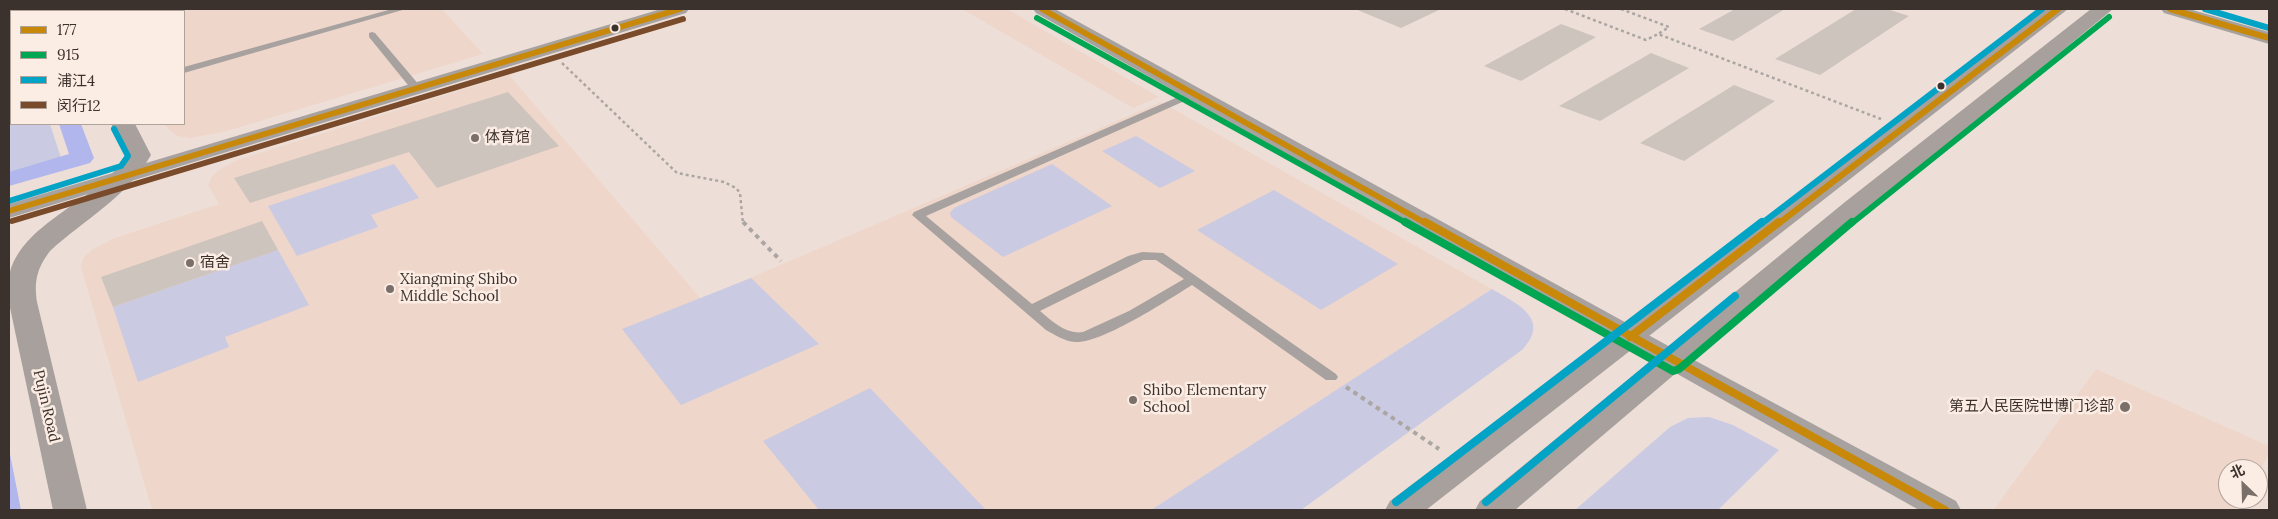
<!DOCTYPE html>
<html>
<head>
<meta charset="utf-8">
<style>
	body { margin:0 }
	#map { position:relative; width:2278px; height:519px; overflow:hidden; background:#eddfd8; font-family:Lora,"Noto Sans SC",serif }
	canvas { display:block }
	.frame { position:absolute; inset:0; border:10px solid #3c322d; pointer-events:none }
	.legend { position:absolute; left:10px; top:10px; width:175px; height:115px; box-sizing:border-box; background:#fbece4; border:1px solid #afa29b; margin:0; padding:6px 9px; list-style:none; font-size:15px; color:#3c322d }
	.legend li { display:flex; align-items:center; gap:10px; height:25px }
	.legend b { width:25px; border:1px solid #afa29b }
	.north { position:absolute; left:2218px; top:459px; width:50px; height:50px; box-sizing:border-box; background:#fbece4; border:1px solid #afa29b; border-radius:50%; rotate:336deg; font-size:14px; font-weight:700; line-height:20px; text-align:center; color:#3c322d }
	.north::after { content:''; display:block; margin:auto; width:18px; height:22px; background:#7a6f69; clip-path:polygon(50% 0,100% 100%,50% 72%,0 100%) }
</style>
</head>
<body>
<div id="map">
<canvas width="2278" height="519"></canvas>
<div class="frame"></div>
<ul class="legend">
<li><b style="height:6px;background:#c8890b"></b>177</li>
<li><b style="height:6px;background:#00a651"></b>915</li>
<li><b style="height:6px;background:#03a3c6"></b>浦江4</li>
<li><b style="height:6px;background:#7a4b2a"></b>闵行12</li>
</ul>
<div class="north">北</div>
</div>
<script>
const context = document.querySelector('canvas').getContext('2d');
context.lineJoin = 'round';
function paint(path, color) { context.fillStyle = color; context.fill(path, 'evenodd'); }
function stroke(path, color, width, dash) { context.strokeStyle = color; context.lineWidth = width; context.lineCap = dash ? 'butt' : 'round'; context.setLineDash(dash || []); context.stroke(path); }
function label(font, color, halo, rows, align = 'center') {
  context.font = font + ' Lora,"Noto Sans SC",serif'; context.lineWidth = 5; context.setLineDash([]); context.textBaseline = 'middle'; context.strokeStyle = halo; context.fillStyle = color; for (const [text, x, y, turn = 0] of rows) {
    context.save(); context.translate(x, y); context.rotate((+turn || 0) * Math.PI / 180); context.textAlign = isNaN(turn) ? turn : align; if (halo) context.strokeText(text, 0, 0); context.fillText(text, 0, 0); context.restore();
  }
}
const built = new Path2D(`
	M111,9H442L483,54L227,131L191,138L177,136L163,124H184V11H112Z
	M962,9H1007L1159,97L1133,108Z
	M509,75L701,299L1161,102L1492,289L1151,510H152L81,267L83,258L93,249L115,238L219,204L208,185L212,176L222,168L237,160Z
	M2096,369L2269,446V454L2258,473V469H2228V499H2242L2235,510H1998L1995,508Z`);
const green = new Path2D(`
	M9,9H14L15,11H11V124H50L61,158L9,173Z
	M1136,136L1195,171L1160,188L1102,151Z
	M394,164L419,198L371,215L378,227L297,256L268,206Z
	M1052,164L1112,206L1003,257L951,217L950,213L954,208Z
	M1274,190L1398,264L1321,310L1197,230Z
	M278,250L309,305L225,337L229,347L138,382L113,307Z
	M751,278L819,344L681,405L622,329Z
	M1492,289C1517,304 1552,319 1522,350L1301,510H1151Z
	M870,388L986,510H819L763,441Z
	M1709,417L1733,425L1779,450L1718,510H1575L1670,427L1688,418Z`);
const water = new Path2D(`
	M9,449L21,510H9Z`);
const canal = new Path2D(`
	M19,9H38L40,11H21Z
	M59,124H81L94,158L90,163L9,186V172L69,154Z`);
const building = new Path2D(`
	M1355,9H1441L1401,28Z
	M1735,9H1785L1733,41L1699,29Z
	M1856,9H1887L1909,16L1820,75L1775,59Z
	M1561,24L1596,37L1521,81L1484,66Z
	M1651,53L1689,68L1600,121L1559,106Z
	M1734,85L1775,101L1684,161L1640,143Z
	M508,92L559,146L437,188L409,152L250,203L234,178Z
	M262,221L278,250L113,307L101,277Z`);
const pathFar1 = new Path2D(`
	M1565,9L1646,40L1658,34L1881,119
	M1621,9L1669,27L1658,34
	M21,11L31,9
	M9,14L11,13
	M562,63L677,173L724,182L736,188L740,193L743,224`);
const path = new Path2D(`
	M743,222L781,261
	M1346,387L1439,449`);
const lane = new Path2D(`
	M392,9H406L184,73V67Z
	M372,32L375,33L420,86V90H412L369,37V33Z
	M1194,90L1199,93L1198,95L926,216L1032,304L1128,256L1142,252L1163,253L1336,374L1338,377L1336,380H1326L1192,285C1168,300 1101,344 1075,342C1064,341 1055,335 1046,330L912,215L914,212ZM1143,260H1156L1184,279L1129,311L1083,332C1066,335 1052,321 1040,311Z`);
const street = new Path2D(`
	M661,9H689L686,13L9,218V204Z
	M1033,9H1055L1683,354L1956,501L1961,510H1919L1036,13Z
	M2161,9H2189L2269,32V44L2164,13Z`);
const secondary = new Path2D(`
	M66,9H86L87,11H67Z
	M2045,9H2068L1426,510H1385L1390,501Z
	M2091,9H2113L1863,214L1515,510H1475L1480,501L1845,202Z
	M111,124H135L151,155C127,197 85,219 50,251C37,268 34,281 37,302L87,510H53L9,303C9,293 7,281 10,272C25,220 99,201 127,155Z`);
const bus1Far1 = new Path2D(`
	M1042,9L1427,224
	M2170,9L2269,38
	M9,211L680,9
	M1778,224L2058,9`);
const bus1 = new Path2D(`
	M1425,222L1945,510
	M1630,337L1779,222`);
const bus2Far1 = new Path2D(`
	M1037,18L1408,224
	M1851,224L2109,17`);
const bus2 = new Path2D(`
	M1405,222L1673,371L1679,369L1852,222`);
const bus3Far1 = new Path2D(`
	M2205,9L2269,28
	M9,201L121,166L128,156L114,129
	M1761,224L2042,9`);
const bus3 = new Path2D(`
	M1396,502L1762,222
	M1486,502L1735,296`);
const bus4 = new Path2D(`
	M12,221L683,19`);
const markers = [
	[615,28,4.5,"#3c322d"],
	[1941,86,4.5,"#3c322d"],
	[475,138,5,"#7a6f69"],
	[190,263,5,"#7a6f69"],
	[390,289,5,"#7a6f69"],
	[1133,400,5,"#7a6f69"],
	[2125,407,6,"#7a6f69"]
];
const poiNames = [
	["体育馆",485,138],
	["宿舍",200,263],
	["Xiangming Shibo",400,280],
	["Middle School",400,297],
	["Shibo Elementary",1143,391],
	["School",1143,408],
	["第五人民医院世博门诊部",2114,407,"right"]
];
const streetNames = [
	["Pujin Road",46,406,77]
];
paint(built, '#efd6ca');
paint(green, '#cacae2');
paint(water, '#b1b6ec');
paint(canal, '#b1b6ec');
paint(building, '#cec4be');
stroke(pathFar1, '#aca6a3', 2.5, [3, 3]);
stroke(path, '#aca6a3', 4, [4.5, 4.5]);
paint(lane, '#a7a29f');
paint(street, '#a7a29f');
paint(secondary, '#a7a09c');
stroke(bus1Far1, '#c8890b', 6);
stroke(bus1, '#c8890b', 8);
stroke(bus2Far1, '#00a651', 6);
stroke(bus2, '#00a651', 8);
stroke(bus3Far1, '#03a3c6', 6);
stroke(bus3, '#03a3c6', 8);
stroke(bus4, '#7a4b2a', 6);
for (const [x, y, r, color] of markers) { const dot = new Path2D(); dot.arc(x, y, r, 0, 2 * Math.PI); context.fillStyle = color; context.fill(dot); stroke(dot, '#fbece4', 2); }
label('15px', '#3c322d', '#fbece4', poiNames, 'left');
label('15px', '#3c322d', '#fbece4', streetNames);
</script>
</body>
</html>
